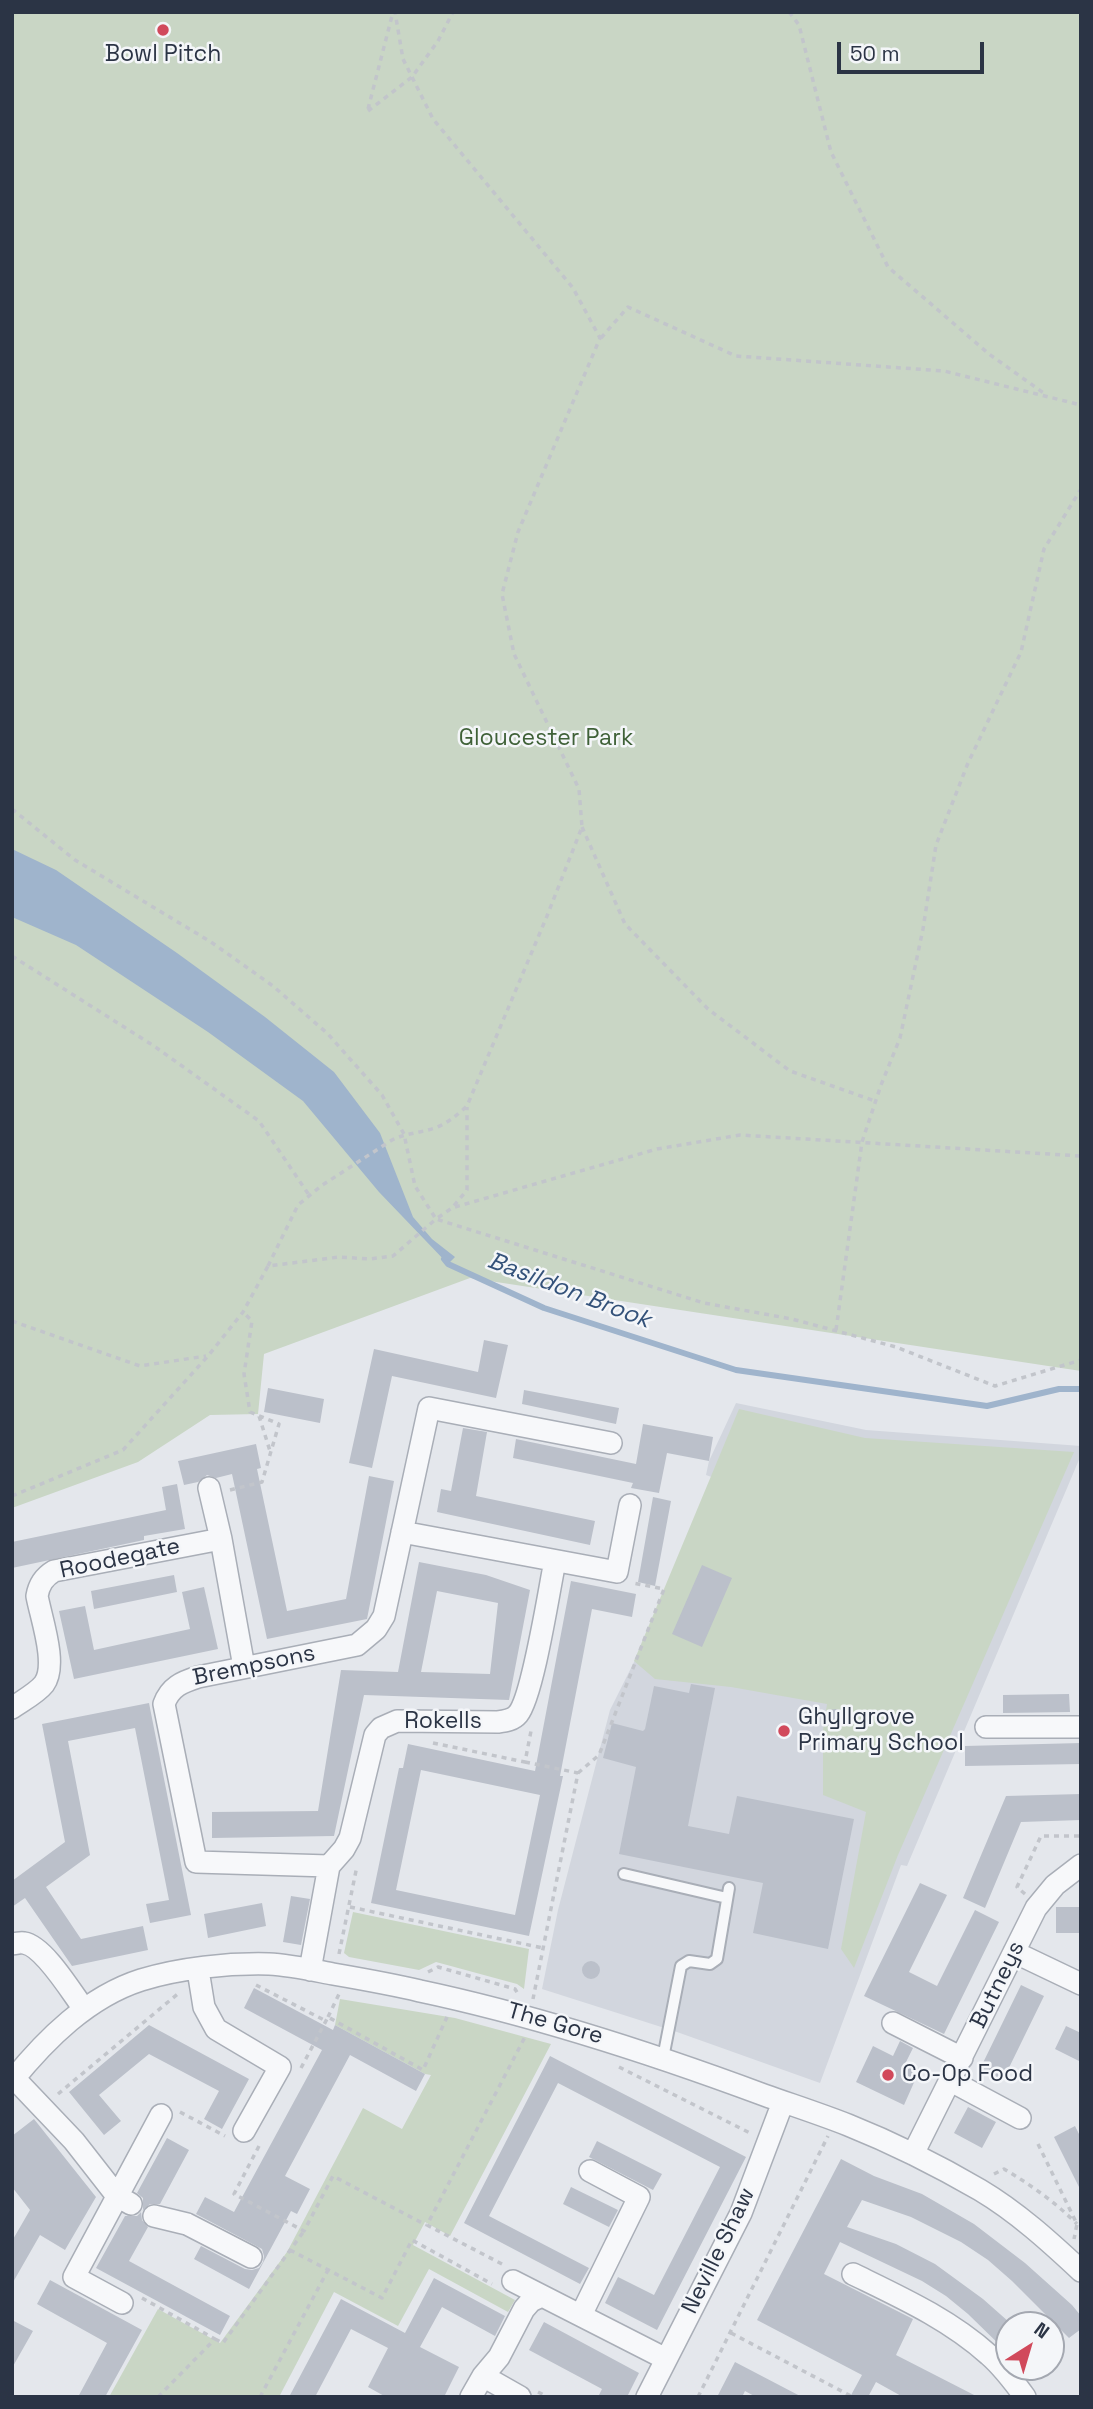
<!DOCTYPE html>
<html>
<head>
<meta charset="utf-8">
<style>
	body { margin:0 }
	#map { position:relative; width:1093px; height:2409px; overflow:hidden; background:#e4e7ec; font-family:"Space Grotesk",sans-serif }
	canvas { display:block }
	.frame { position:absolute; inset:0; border:14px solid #2b3445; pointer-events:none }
	.north { position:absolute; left:995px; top:2311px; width:70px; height:70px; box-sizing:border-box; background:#f4f6f9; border:2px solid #a4a8b1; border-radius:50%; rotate:37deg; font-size:19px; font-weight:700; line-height:28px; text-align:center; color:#2b3445 }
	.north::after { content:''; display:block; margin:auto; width:24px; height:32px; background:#d1495b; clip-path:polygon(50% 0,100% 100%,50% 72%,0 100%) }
	.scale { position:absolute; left:837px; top:42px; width:147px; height:32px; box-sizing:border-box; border:4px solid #2b3445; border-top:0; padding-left:9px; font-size:21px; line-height:24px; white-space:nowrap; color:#2b3445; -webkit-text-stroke:5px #f4f6f9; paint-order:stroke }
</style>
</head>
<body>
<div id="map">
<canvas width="1093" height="2409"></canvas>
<div class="frame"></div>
<div class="north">N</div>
<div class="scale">50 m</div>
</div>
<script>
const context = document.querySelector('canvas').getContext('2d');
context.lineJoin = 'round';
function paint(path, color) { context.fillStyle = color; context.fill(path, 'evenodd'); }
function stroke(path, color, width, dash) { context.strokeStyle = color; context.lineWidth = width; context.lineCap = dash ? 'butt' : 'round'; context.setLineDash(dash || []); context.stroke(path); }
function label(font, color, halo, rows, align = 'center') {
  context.font = font + ' "Space Grotesk",sans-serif'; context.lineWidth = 5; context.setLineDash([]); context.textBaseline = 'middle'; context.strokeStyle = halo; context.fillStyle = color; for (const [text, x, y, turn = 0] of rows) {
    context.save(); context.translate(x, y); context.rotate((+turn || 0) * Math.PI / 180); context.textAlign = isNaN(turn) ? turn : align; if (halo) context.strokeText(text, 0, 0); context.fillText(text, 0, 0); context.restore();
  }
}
const built = new Path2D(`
	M736,1403L866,1430L1081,1446V1455L907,1866L901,1865L820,2083L677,2032L542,1989L558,1910L610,1710L643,1644L764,1496L706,1475L709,1461Z`);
const green = new Path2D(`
	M12,12H1081V1371L470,1278L264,1354L258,1414L210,1415L138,1462L12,1508Z
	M739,1409L865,1438L1074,1452L898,1855L854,1968L841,1949L866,1812L823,1795V1730L827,1704L731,1687L655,1679L634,1661Z
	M353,1912L529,1949L524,1989L517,1984L436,1962L419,1970L349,1957L344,1953Z
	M340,1999L455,2018L551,2044L450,2236L425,2222L413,2245L515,2300L508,2312L429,2269L398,2326L334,2292L279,2397H109L158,2309L220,2343L287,2252L363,2108L402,2129L431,2075L425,2074L335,2025Z`);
const water = new Path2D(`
	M12,849L56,870L177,953L265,1017L334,1072L380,1133L413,1217L432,1239L455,1257L448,1264L379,1192L303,1101L208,1032L76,945L12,917Z`);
const stream = new Path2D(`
	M444,1259L448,1264L544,1308L736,1370L987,1406L1059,1389H1081`);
const building = new Path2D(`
	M484,1340L508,1345L496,1398L392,1376L372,1468L349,1463L374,1349L478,1372Z
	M268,1388L324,1399L320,1423L264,1412Z
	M524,1390L619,1408L616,1424L522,1404Z
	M643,1424L713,1437L709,1461L667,1453L659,1493L631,1488L633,1483L513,1458L516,1439L636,1464Z
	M463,1428L487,1432L476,1496L595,1521L590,1545L437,1512L441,1489L451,1491Z
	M256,1444L261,1468L257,1469L287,1611L346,1599L369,1476L394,1481L367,1619L267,1639L232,1474L216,1478L207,1475L198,1482L184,1485L178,1461Z
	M177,1484L185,1529L144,1536V1540L12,1568V1542L166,1510L162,1487Z
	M653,1497L671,1501L655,1586L638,1582Z
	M419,1562L486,1575L530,1590L509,1700L364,1695L334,1836L212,1838V1812L318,1811L341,1670L398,1672ZM437,1591L498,1603L490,1674L421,1672Z
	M702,1565L732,1578L702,1647L672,1634Z
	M174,1575L177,1592L94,1609L91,1591Z
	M571,1581L636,1594L632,1617L592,1609L560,1776H563L529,1936L371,1903L399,1768H403L408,1744L535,1771ZM421,1770L540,1795L515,1915L396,1890Z
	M204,1587L218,1649L74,1679L59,1611L85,1606L94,1650L190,1629L182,1592Z
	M691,1684L715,1688L688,1826L729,1834L737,1796L854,1819L828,1949L753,1933L763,1883L619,1854L636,1767L603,1758L612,1723L643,1731L645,1729L654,1686L689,1693Z
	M1069,1694L1070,1712L1003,1713V1695Z
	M149,1703L191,1915L150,1923L146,1904L169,1900L135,1728L68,1741L90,1855L46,1887L81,1939L143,1926L148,1950L72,1966L25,1898L12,1907V1881L65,1842L42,1724Z
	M825 1719a10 10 0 1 1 20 0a10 10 0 1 1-20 0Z
	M1081,1743V1764L965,1766V1746Z
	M1081,1794V1820L1021,1822L985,1908L963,1898L1006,1796Z
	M920,1883L947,1895L909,1972L937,1986L975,1910L999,1922L944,2034L864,1996Z
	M291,1896L310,1899L301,1945L283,1942Z
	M262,1903L266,1926L208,1938L204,1914Z
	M1056,1907H1081V1933H1056Z
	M582 1970a9 9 0 1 1 18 0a9 9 0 1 1-18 0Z
	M1021,1985L1044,1996L1002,2082L979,2071Z
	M254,1988L333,2030L335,2025L425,2074L416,2091L350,2055L285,2176L310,2189L297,2214L291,2211L249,2289L194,2259L201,2246L245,2269L252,2270L259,2268L263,2262L264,2256L262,2249L196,2214L205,2197L234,2212L322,2050L244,2008Z
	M149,2025L249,2079L222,2129L204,2119L219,2091L149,2054L99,2095L121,2121L104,2135L69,2092Z
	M1066,2026L1081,2033V2062L1055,2049Z
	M900,2041L913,2048L906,2062L920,2069L904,2105L856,2082L873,2046L893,2056Z
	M550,2056L746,2157L657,2330L605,2303L618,2277L654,2295L720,2167L558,2083L489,2216L589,2268L580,2284L464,2223Z
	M968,2107L996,2122L982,2148L954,2133Z
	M34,2119L96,2197L65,2250L40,2235L12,2284V2241L30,2210L12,2187V2136Z
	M1075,2126L1081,2138V2191L1054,2137Z
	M167,2138L189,2150L160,2204H150L141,2212L142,2220L148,2227L129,2261L230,2316L220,2335L96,2268L125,2216H137L143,2210V2198L137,2193Z
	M597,2141L662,2174L653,2190L589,2157Z
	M841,2159L874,2176L922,2194L974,2224L1025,2263L1072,2305L1081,2316V2329L1069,2338L1012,2281L988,2260L961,2242L911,2217L862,2200L847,2227L896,2244L935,2264L983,2299L1009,2322V2354L968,2314L946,2296L922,2281L840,2242L824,2274L913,2319L896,2355L978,2397H903L876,2382L868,2397H850L862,2375L757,2320Z
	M571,2187L618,2210L609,2227L563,2204Z
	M434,2278L505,2316L495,2336L442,2307L420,2347L459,2367L444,2397H386L368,2387L388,2348L351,2329L315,2397H289L341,2299L405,2333Z
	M50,2280L142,2330L105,2397H78L107,2343L37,2304Z
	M12,2320L33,2331L12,2368Z
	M544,2322L639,2373L627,2397H598L602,2389L529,2350Z
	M735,2362L802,2397H756L745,2391L742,2397H717Z`);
const path = new Path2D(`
	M789,12L799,25L831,152L888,267L989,354L1045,394
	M368,109L393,12
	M368,111L412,77L438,41L453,12
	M601,338L628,307L736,356L944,371L1081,405
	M12,809L75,860L211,942L273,986L328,1034L382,1095L404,1134L415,1186L436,1219L452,1208L467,1190V1107
	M582,827L625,924L708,1009L790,1071L875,1101
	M12,956L154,1046L259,1121L309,1195
	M455,1207L657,1149L740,1135L1081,1156
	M268,1266L298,1205L321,1186L392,1140C406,1133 420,1133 435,1128C448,1123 457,1115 467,1106L547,916L582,827L579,789L514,654L502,594L518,532L600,338L573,288L433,119L403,59L395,12
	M12,1321L140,1366L206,1356
	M836,1330L862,1142L881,1085L900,1038L923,929L936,845L968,763L1021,652L1044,549L1081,489
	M259,1416L270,1451
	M230,1490L262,1482L279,1424L250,1412L244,1374L252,1321L243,1312
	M12,1496L123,1450L208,1356L243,1312L268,1266L339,1257L370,1259L393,1256L436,1219L704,1303L792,1319L896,1347L995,1386L1081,1360
	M433,1743L525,1762L531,1731
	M525,1762L578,1773L533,1999
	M578,1773L599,1755L664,1589L633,1583
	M1025,1894L1017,1887L1041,1836H1081
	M350,1907L543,1948
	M339,1954L357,1866
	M428,1972L438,1967L515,1989L518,1994
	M256,1985L326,2021
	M328,2017L339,1994
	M619,2067L750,2133
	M301,2068L328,2017L423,2070L447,2017
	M58,2094L180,1992
	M180,2112L225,2136
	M1038,2144L1077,2224L1074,2239
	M259,2146L234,2194L304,2231L333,2176L426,2225
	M994,2174L1004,2169C1031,2185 1055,2202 1077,2224
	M290,2250L382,2298L412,2240L492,2284
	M502,2264L427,2225L525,2037
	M142,2298L215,2339L158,2397
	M731,2333L851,2396
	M215,2339L223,2343L304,2231
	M538,2392L548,2397
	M260,2397L328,2270
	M698,2397L828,2136`);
const lane = new Path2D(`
	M624,1874L727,1898
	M663,2058L681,1966L689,1961L710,1964L717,1959L729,1888`);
const street = new Path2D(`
	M209,1488L221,1539L244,1667
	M402,1532L617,1572L630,1505
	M12,1708C22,1701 37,1693 44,1684C58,1665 41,1618 37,1596C39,1584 44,1577 54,1571L221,1539
	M986,1727H1081
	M329,1866L196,1862L164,1704C170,1687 182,1682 198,1677L357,1645L376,1629L384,1616L429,1408L611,1443
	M12,1944C13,1944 23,1942 24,1943C44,1946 72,1993 84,2009
	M1014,1952L1081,1984
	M198,1970L204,2007L216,2029L280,2067L244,2131
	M310,1970L329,1866L344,1849L350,1838L375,1735L381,1728L397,1721L498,1722C506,1721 513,1720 518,1714C533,1696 549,1590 555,1561
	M893,2023L962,2058
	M14,2078L74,2141L117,2196L131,2204
	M12,2081C46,2039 88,1997 141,1980C180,1968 228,1963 269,1964C290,1965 312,1970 333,1974C362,1979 391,1984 420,1991C538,2016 651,2053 764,2095C792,2105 820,2114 848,2125C893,2143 937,2165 980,2190C1017,2212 1050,2242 1081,2271
	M951,2081L1020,2118
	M913,2154L1036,1908L1055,1885L1081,1865
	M154,2216L187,2224L251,2257
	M853,2274C900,2297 949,2319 989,2355C1003,2367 1014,2382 1025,2397
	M513,2281L666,2359
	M122,2303L74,2277L161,2115
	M581,2315L639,2197L590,2171
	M483,2376L520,2397
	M471,2397L483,2376L499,2357L524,2309L531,2301L542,2296
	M647,2397L741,2213L783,2102`);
const markers = [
	[163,30,7,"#d1495b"],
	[784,1731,7,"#d1495b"],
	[888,2075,7,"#d1495b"]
];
const poiNames = [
	["Bowl Pitch",163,55,"center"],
	["Ghyllgrove",798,1718],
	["Primary School",798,1744],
	["Co-Op Food",902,2075]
];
const parkNames = [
	["Gloucester Park",546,739]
];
const streetNames = [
	["Roodegate",120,1559,-12],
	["Brempsons",254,1666,-12],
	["Rokells",443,1722],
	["Butneys",998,1985,-64],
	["The Gore",555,2024,16],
	["Neville Shaw",719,2251,-64]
];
const waterNames = [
	["Basildon Brook",569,1291,21]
];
paint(built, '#d2d6de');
paint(green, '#c9d6c5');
paint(water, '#9fb4cc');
stroke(stream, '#9fb4cc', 6);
paint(building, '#bbc0ca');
stroke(lane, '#a9aeb7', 14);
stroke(street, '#a9aeb7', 24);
stroke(path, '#c2c5cb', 3.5, [5, 5]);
stroke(lane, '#f7f8fa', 10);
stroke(street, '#f7f8fa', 21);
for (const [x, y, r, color] of markers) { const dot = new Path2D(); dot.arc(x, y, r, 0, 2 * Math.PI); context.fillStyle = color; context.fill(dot); stroke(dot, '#f4f6f9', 2.5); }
label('23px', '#2b3445', '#f4f6f9', poiNames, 'left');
label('23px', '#3f6138', '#f4f6f9', parkNames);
label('23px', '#2b3445', '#f4f6f9', streetNames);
label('italic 24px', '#34527a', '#f4f6f9', waterNames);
</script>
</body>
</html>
